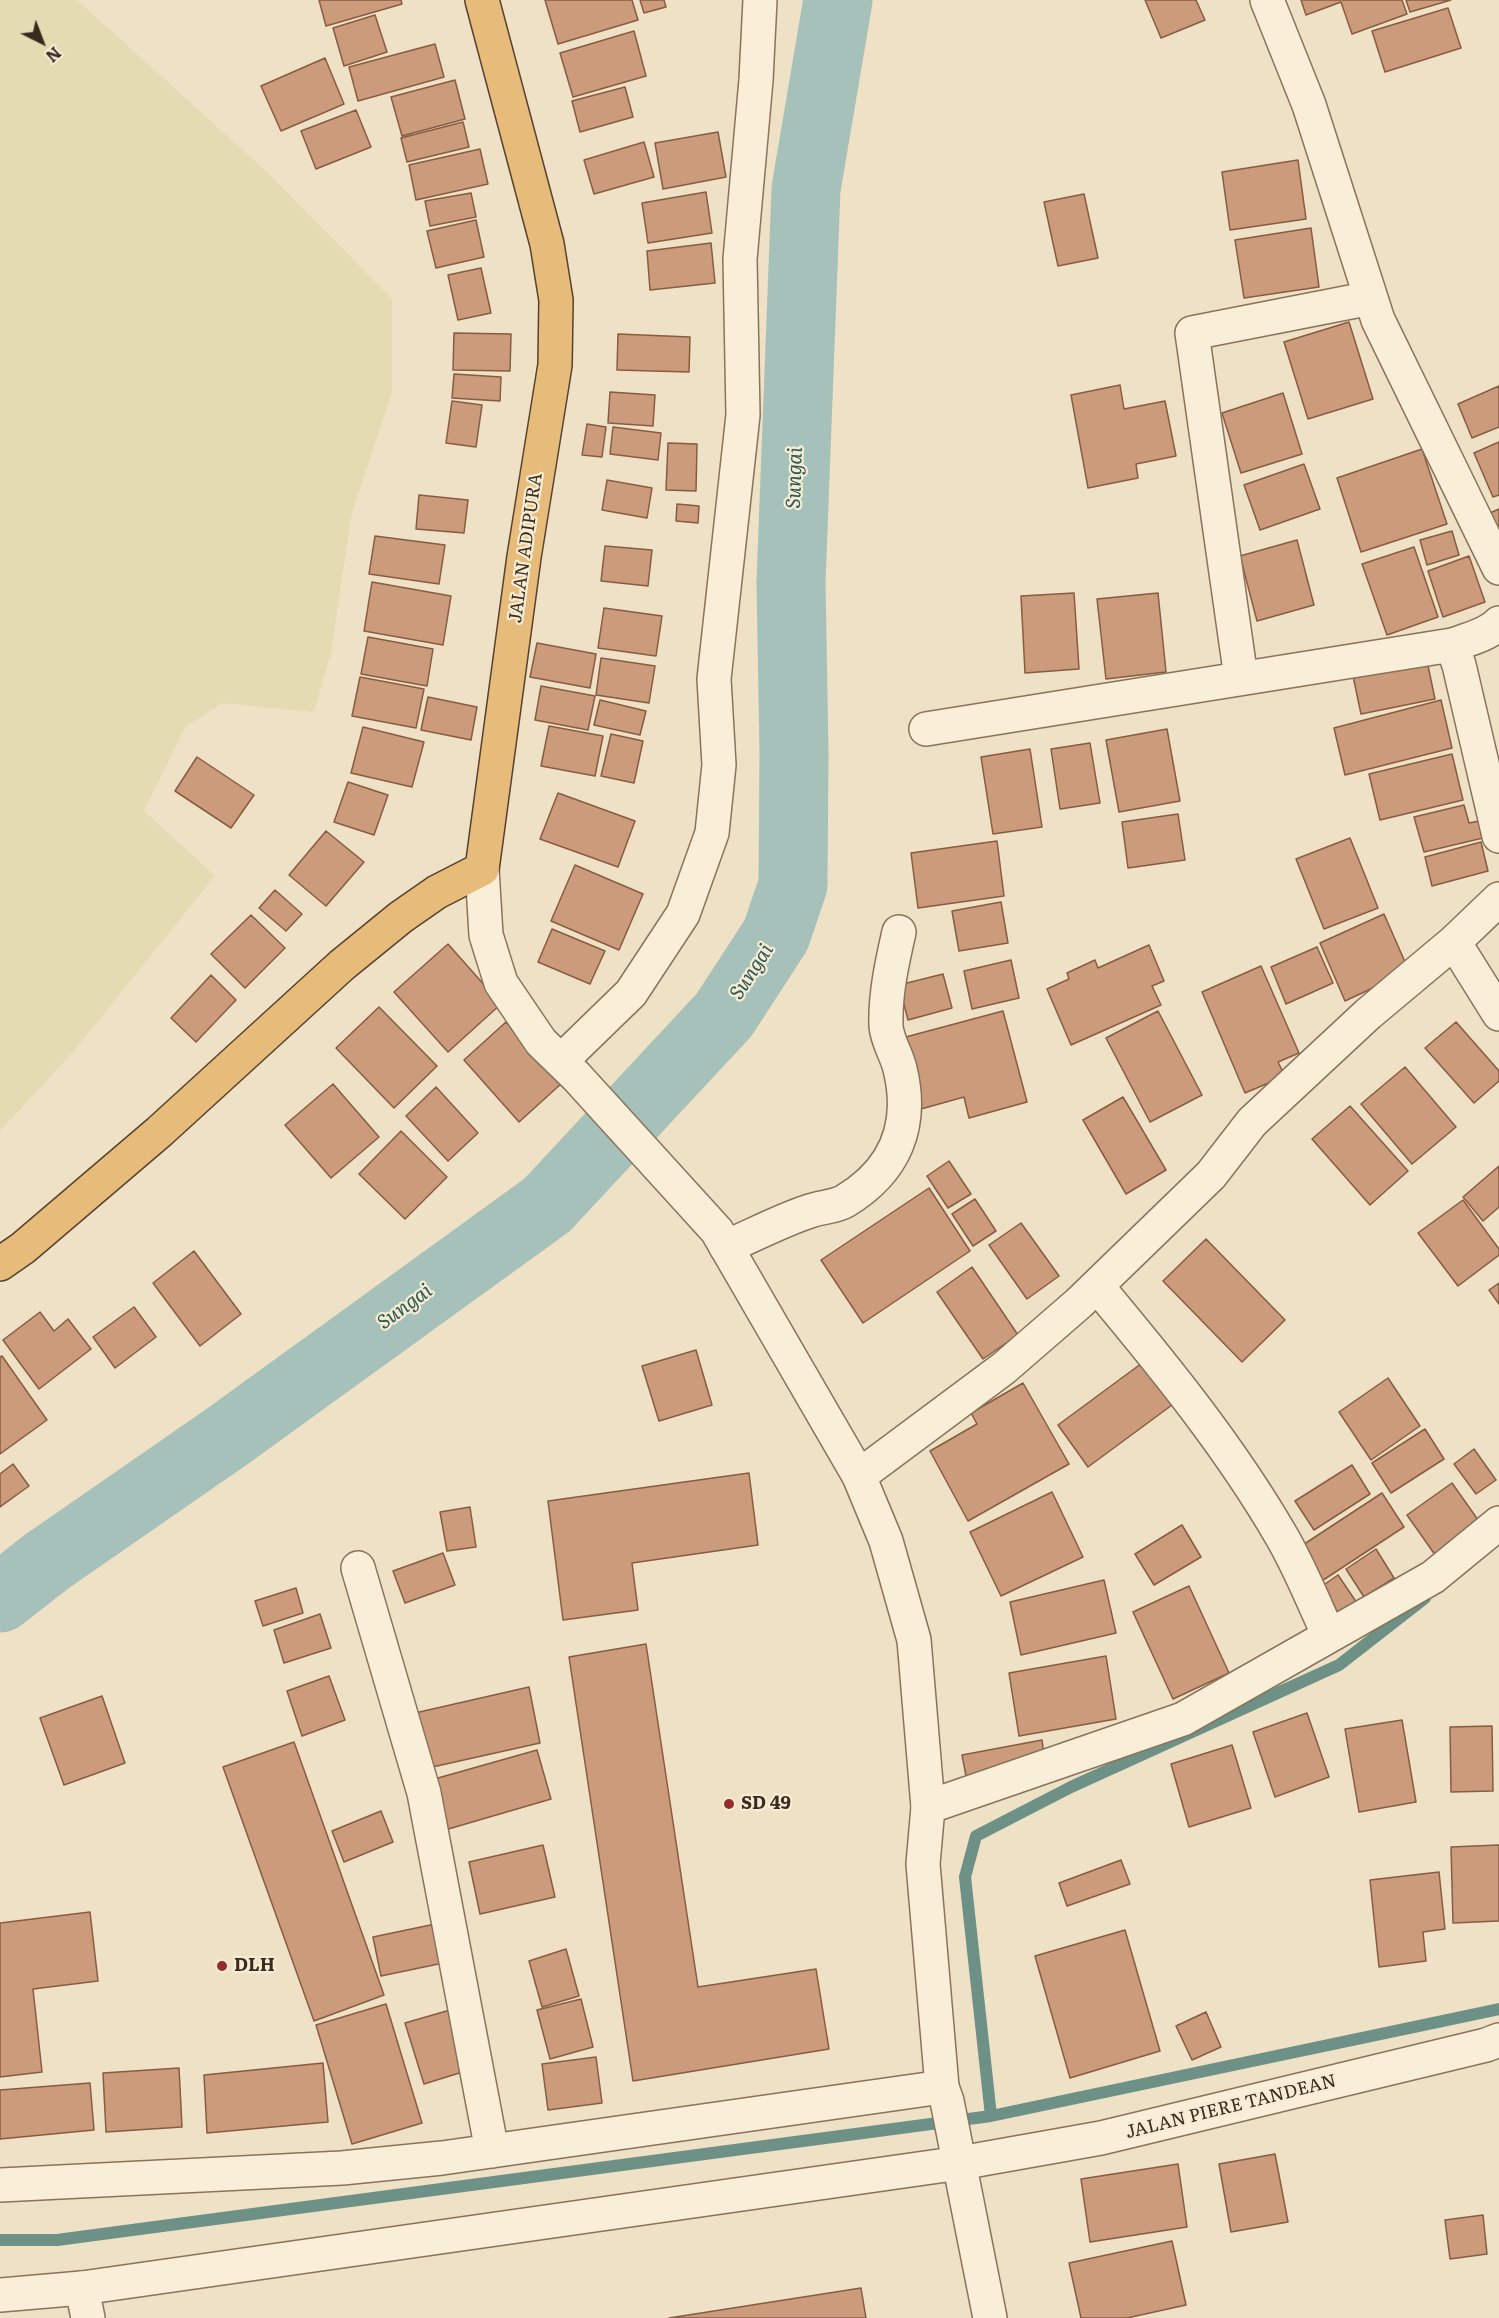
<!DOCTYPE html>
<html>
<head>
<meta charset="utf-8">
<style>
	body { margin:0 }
	#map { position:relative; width:1499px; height:2318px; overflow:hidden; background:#eee1c5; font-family:Literata,serif }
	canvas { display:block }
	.north { position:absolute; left:12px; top:12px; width:60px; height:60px; -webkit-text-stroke:4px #f6ecd4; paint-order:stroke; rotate:138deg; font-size:16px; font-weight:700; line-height:24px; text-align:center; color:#392b1f }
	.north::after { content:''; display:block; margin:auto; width:21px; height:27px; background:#392b1f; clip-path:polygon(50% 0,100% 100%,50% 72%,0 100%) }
</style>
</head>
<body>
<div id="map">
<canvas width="1499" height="2318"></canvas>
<div class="north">N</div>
</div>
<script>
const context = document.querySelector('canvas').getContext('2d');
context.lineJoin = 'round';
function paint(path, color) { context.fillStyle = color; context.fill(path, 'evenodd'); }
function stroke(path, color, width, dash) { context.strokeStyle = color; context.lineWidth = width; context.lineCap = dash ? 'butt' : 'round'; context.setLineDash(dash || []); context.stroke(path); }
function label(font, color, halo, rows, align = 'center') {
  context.font = font + ' Literata,serif'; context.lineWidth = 4.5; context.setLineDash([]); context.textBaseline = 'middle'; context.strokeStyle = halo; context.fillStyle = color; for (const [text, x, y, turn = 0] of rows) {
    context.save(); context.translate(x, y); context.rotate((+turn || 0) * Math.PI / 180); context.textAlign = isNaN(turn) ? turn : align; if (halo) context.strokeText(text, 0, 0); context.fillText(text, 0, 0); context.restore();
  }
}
const farmland = new Path2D(`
	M0,0H77L267,172L392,299V392L351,516L331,653L314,712L222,703L185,727L144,811L215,876L73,1052L0,1131Z`);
const stream = new Path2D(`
	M991,2116L965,1877L976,1836L1071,1787L1339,1665L1425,1598
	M0,2240H57L991,2116L1499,2009`);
const river = new Path2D(`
	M0,1598L46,1562L225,1438L547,1205L724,1015L776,935L793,885L794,752L791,582L806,189L838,0`);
const building = new Path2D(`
	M319,0H401L402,4L326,26Z
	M545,0H632L638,20L558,44Z
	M640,0H664L666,7L644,13Z
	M1145,0H1196L1205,20L1161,38Z
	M1301,0H1402L1407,14L1352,34L1341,2L1306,15Z
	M1406,0H1451L1410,12Z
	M1448,8L1461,48L1385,72L1372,31Z
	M375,15L387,52L344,66L333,28Z
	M634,31L646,76L573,97L560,53Z
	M435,44L444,77L358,101L349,67Z
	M325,58L344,104L281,131L261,86Z
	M455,80L465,119L402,136L391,97Z
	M625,87L633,117L580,132L572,101Z
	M356,110L371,147L316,169L301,131Z
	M463,122L469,147L407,162L401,138Z
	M718,132L726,177L663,189L655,143Z
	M644,142L654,177L594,194L584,160Z
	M480,149L488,184L416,200L409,165Z
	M1298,160L1306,219L1230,230L1222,172Z
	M706,192L712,233L648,243L642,203Z
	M471,193L476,217L430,226L425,201Z
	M1084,194L1098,258L1058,266L1044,202Z
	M476,220L484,257L436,268L427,231Z
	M1311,228L1319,287L1244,298L1235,240Z
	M711,243L715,283L650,290L647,251Z
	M481,268L491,313L458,320L448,275Z
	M1349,322L1373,399L1308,419L1284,342Z
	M454,333L511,334L510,371L453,370Z
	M618,334L690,337L689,372L617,370Z
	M454,374L501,377L500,401L452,398Z
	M1120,385L1124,409L1165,401L1176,456L1136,464L1138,478L1088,488L1071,395Z
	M1499,386V427L1472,438L1458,404Z
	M610,392L655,395L653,426L608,423Z
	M1283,393L1302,454L1241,473L1222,413Z
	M452,401L482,405L476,447L446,443Z
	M587,424L606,427L602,457L582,455Z
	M613,427L661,433L658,460L610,454Z
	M1499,442V495L1493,497L1474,453Z
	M668,443L697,444L696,491L666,490Z
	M1422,449L1447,524L1361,552L1337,478Z
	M1304,464L1320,509L1260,530L1244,485Z
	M607,480L652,488L647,518L602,510Z
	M419,495L468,500L464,533L416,529Z
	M677,504L699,506L698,523L676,521Z
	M1499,509V529L1490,513Z
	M1452,531L1459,555L1427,565L1420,540Z
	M375,536L445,545L439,584L369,574Z
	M1297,540L1314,605L1257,621L1240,556Z
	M605,546L652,550L648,586L601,581Z
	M1414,547L1438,617L1387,635L1362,564Z
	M1469,556L1485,602L1443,617L1428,571Z
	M372,582L451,596L443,645L364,631Z
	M1074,593L1079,669L1025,673L1021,596Z
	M1158,593L1166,672L1106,679L1097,599Z
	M604,608L662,616L656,656L598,648Z
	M368,637L433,649L427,686L361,674Z
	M537,643L596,654L590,688L530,677Z
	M601,658L655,666L649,703L596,695Z
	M1427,661L1435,699L1361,714L1353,676Z
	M360,677L424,689L416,728L352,716Z
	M541,686L595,696L588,730L535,720Z
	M428,697L477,707L471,740L421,730Z
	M600,700L646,711L640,735L594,725Z
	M1441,700L1452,748L1345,775L1334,728Z
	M549,726L603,736L595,776L541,766Z
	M363,727L424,742L412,787L351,773Z
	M1167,729L1180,801L1119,812L1106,740Z
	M611,734L643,741L634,783L601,776Z
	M1090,743L1100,803L1060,809L1051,749Z
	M1030,749L1042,827L993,834L981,757Z
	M1452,754L1463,800L1380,820L1369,774Z
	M197,757L254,795L231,828L175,791Z
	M348,782L388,795L374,835L334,822Z
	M558,793L635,821L618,867L540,839Z
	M1464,805L1469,823L1479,821L1483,838L1424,852L1414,817Z
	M1178,814L1185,860L1128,868L1122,822Z
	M326,831L364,862L326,906L289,875Z
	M1350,838L1378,908L1324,929L1296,859Z
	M997,841L1004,896L918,908L911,853Z
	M1481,842L1488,871L1432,886L1425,857Z
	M575,865L643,894L619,950L551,921Z
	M275,890L302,914L286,931L259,908Z
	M1001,902L1008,943L959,951L952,911Z
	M1384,914L1409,971L1345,1001L1320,943Z
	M251,915L285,948L245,988L211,954Z
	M552,929L605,951L590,984L538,962Z
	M448,944L501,1004L448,1052L394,992Z
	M1149,945L1164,981L1152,986L1161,1005L1071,1045L1047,989L1069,979L1067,973L1095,960L1098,968Z
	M1317,947L1333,983L1286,1004L1271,967Z
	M1011,960L1019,998L972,1009L964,971Z
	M1261,966L1299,1053L1278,1062L1285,1076L1245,1093L1202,992Z
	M943,974L952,1008L908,1020L899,985Z
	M211,975L236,1000L196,1042L171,1018Z
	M379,1007L437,1066L394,1108L336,1048Z
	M1003,1011L1027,1102L969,1118L964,1097L921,1109L902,1038Z
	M1158,1011L1202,1095L1150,1122L1106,1038Z
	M506,1022L562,1083L519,1122L464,1060Z
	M1456,1022L1499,1071V1081L1474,1103L1425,1048Z
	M1405,1067L1456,1127L1412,1164L1361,1104Z
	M333,1084L379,1137L331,1178L285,1125Z
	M436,1087L478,1133L448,1161L406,1116Z
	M1123,1097L1166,1170L1126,1194L1083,1120Z
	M1350,1106L1408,1171L1370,1205L1312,1139Z
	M401,1131L447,1177L405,1219L359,1174Z
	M949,1161L971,1194L948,1208L927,1176Z
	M1499,1166V1207L1483,1221L1463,1197Z
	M929,1188L970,1251L863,1323L821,1260Z
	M975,1199L996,1231L973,1246L952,1214Z
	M1463,1200L1499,1249V1255L1458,1286L1418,1233Z
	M1021,1223L1059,1276L1027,1299L989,1245Z
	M1206,1239L1285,1320L1242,1362L1163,1281Z
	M194,1251L241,1314L200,1346L153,1283Z
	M972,1267L1018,1335L983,1359L937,1292Z
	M1499,1283V1304L1489,1290Z
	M134,1307L156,1337L115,1368L93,1337Z
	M40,1312L54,1331L68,1319L91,1349L39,1389L3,1340Z
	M1161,1349L1191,1391L1088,1467L1058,1425Z
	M696,1350L712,1405L659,1421L642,1366Z
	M2,1356L47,1420L0,1454V1357Z
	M1388,1378L1420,1426L1371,1460L1339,1412Z
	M1023,1383L1069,1464L968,1521L930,1451L977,1424L971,1413Z
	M1425,1429L1444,1459L1391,1493L1372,1463Z
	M1474,1449L1496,1480L1476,1494L1454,1464Z
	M13,1464L29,1486L0,1507V1474Z
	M1352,1465L1370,1494L1314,1530L1295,1501Z
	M749,1473L758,1545L632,1563L638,1610L563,1620L548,1501Z
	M1452,1483L1483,1527L1438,1559L1407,1515Z
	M1052,1492L1083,1557L1001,1596L970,1532Z
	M1382,1493L1404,1527L1308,1590L1286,1556Z
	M470,1507L476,1547L447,1551L440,1512Z
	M1182,1525L1201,1557L1154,1585L1135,1554Z
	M1376,1549L1394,1578L1364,1597L1346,1569Z
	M443,1553L455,1585L405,1603L393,1571Z
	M1338,1575L1357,1603L1328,1623L1309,1595Z
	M1104,1580L1116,1633L1021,1655L1010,1602Z
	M1189,1586L1229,1673L1173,1699L1133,1612Z
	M296,1588L303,1613L263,1626L255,1601Z
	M320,1614L331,1648L284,1663L274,1630Z
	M646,1644L698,1987L816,1969L829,2049L633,2081L569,1657Z
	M1106,1656L1116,1719L1019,1736L1009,1673Z
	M329,1676L345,1720L302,1736L287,1691Z
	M529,1687L540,1743L428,1768L415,1713Z
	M102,1696L125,1763L64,1785L40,1718Z
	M1307,1713L1329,1777L1275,1797L1253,1732Z
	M1402,1720L1416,1802L1359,1812L1345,1729Z
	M1492,1726L1493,1791L1451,1792L1450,1727Z
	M1042,1740L1045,1762L966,1776L962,1755Z
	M294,1742L384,1995L314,2021L223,1767Z
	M1232,1745L1251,1808L1189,1827L1171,1764Z
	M537,1750L551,1799L445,1830L431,1780Z
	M381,1811L393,1842L344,1862L332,1831Z
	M543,1845L555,1897L480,1914L469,1862Z
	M1499,1845V1921L1453,1923L1451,1847Z
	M1121,1860L1130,1884L1067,1906L1059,1883Z
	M1439,1872L1445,1929L1423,1932L1426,1961L1379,1967L1370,1880Z
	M90,1912L98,1981L33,1989L42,2072L0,2077V1923Z
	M440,1923L448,1962L381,1976L373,1937Z
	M1125,1930L1160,2051L1070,2078L1035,1956Z
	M566,1949L579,1996L542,2007L529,1961Z
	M581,1999L593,2047L550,2059L537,2010Z
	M386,2004L422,2123L352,2144L316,2025Z
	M450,2010L469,2070L424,2084L405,2023Z
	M1206,2012L1221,2047L1192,2060L1176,2026Z
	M596,2057L602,2103L548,2110L542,2064Z
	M323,2063L328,2122L207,2133L204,2075Z
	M179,2068L182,2127L106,2132L103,2073Z
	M90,2083L94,2130L0,2139V2090Z
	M1275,2154L1288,2222L1231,2232L1219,2164Z
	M1178,2164L1187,2227L1090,2242L1081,2179Z
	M1483,2215L1487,2254L1450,2259L1445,2220Z
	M1172,2241L1186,2305L1127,2318H1081L1069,2263Z
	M861,2288L866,2318H669Z`);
const minor = new Path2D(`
	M1267,0L1309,105L1378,320L1499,568
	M1452,645C1467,640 1488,635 1499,623
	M1241,678L1192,333L1371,298
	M926,729L1452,645L1459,665L1499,836
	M1454,942L1499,1014
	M561,1061L631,993L683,914L712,833L719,765L714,679L743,415L740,259L756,80L760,0
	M726,1247C754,1235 782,1220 810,1211C821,1207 835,1207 845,1201C895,1171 914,1126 900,1069C897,1055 887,1041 886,1026C885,994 892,963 899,932
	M1097,1286C1163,1365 1230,1447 1282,1537C1300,1568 1314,1603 1329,1636
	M859,1476L1004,1368L1079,1303L1211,1175L1252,1122L1368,1014L1454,942L1499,899
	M358,1568L424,1793L492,2151
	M928,1807L1183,1719L1433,1577L1499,1523
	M0,2185L342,2168L442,2158L942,2087
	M82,2288L88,2318`);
const tertiary = new Path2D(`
	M482,869L486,935L501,983L541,1042L576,1076L717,1231L859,1476L886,1541L914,1640L928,1807L923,1864L942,2087L947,2101L990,2318
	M0,2295L82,2288L960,2163L1101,2138L1486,2045L1499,2040`);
const trunk = new Path2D(`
	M0,1264L23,1248L159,1132L342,965L401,917L437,892L482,869L524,557L555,365L556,300L547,244L482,0`);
const markers = [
	[729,1804,6,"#982b2d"],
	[222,1966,6,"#982b2d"]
];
const streetNames = [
	["JALAN ADIPURA",526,548,-82],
	["JALAN PIERE TANDEAN",1231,2107,-14]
];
const poiNames = [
	["SD 49",741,1804],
	["DLH",234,1966]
];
const waterNames = [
	["Sungai",795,478,-88],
	["Sungai",752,972,-57],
	["Sungai",405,1307,-36]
];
paint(farmland, '#e4dbb2');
stroke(stream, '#6d9087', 12);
stroke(river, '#a6c1b9', 69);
paint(building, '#cc9b7b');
stroke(building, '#885c41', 1.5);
stroke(minor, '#89735b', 36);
stroke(tertiary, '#89735b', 36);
stroke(trunk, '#57412f', 36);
stroke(minor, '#f9efd8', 33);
stroke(tertiary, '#f9efd8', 33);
stroke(trunk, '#e7bb7a', 33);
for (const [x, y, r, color] of markers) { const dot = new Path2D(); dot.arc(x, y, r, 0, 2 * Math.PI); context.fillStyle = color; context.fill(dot); stroke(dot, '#f6ecd4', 2); }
label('18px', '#392b1f', '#f6ecd4', streetNames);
label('bold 18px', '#392b1f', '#f6ecd4', poiNames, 'left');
label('italic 20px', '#2e5956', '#f6ecd4', waterNames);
</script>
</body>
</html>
